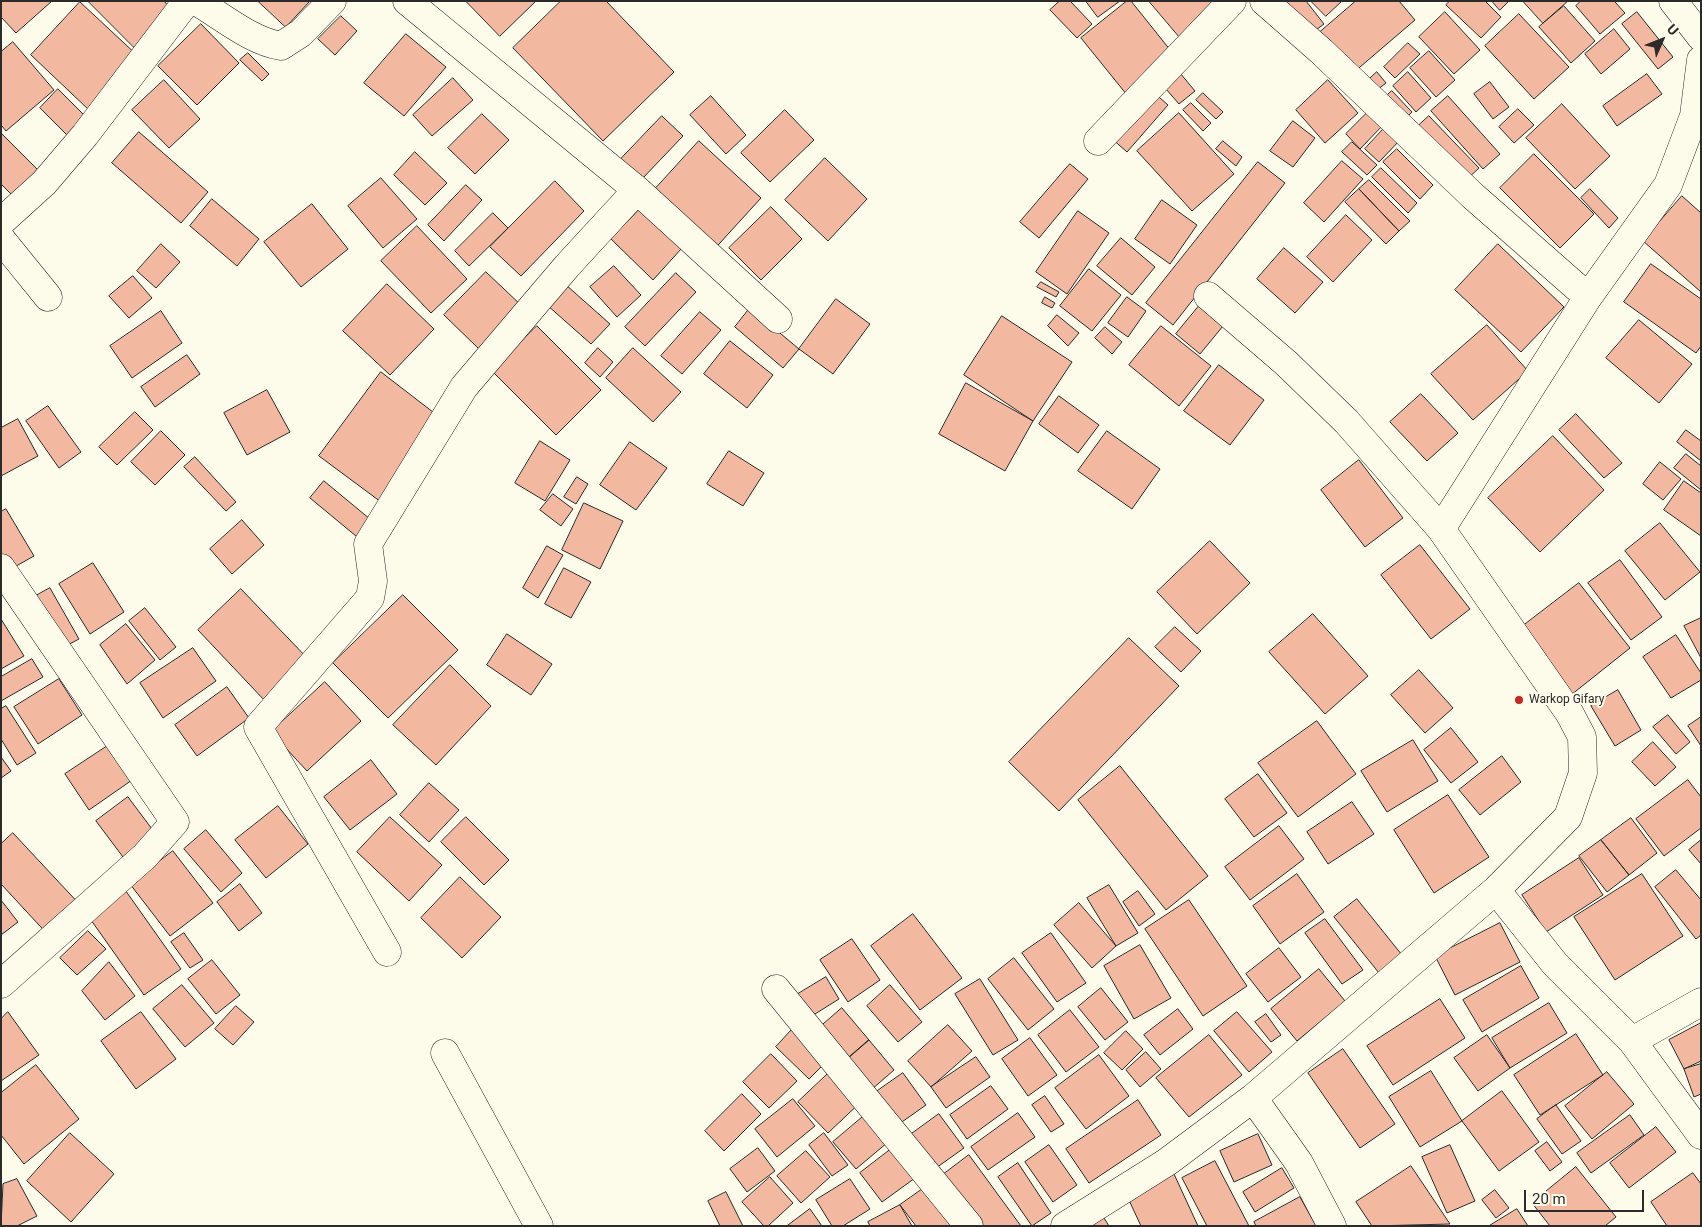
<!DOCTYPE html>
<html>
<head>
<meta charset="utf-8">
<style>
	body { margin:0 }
	#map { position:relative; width:1702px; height:1227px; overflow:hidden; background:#fdfbea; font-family:Roboto,sans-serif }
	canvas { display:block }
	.frame { position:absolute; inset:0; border:2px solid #2b2b2b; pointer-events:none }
	.north { position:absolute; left:1637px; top:15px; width:50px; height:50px; -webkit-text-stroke:4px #fdfbea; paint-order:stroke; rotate:46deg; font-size:14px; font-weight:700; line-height:20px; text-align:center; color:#2b2b2b }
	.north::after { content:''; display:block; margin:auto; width:18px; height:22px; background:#2b2b2b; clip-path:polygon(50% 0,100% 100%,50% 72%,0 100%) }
	.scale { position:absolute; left:1524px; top:1190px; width:120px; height:22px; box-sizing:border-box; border:2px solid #2b2b2b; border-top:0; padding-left:6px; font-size:15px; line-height:18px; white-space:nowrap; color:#2b2b2b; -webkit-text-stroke:4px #fdfbea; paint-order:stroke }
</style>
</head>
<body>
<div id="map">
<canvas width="1702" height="1227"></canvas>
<div class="frame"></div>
<div class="north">U</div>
<div class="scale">20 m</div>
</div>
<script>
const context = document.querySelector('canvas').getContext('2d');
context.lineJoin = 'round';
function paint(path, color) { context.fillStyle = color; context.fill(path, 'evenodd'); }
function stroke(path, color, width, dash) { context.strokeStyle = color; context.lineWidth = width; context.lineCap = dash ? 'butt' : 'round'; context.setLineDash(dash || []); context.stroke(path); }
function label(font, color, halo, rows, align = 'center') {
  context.font = font + ' Roboto,sans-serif'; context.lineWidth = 4; context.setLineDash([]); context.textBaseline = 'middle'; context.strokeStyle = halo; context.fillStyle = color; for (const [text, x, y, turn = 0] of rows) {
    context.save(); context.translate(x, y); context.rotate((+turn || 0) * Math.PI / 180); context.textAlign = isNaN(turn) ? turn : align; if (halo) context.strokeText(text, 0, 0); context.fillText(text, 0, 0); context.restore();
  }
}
const building = new Path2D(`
	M1,1H52L16,33L1,17Z
	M88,1H164L172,10L135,48Z
	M258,1H310L286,27Z
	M466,1H536L500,36Z
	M561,1H606L674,72L603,141L513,48Z
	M1060,1H1070L1092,24L1077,38L1050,10Z
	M1086,1H1120L1098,17Z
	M1127,1H1131L1175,56L1127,95L1081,38Z
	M1149,1H1213L1183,41Z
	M1282,1H1306L1324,24L1309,35Z
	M1311,1H1342L1326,16Z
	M1356,1H1399L1415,20L1353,73L1319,33Z
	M1450,1H1485L1501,17L1481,38L1446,5Z
	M1492,1H1509L1500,10Z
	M1523,1H1568L1543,23Z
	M1581,1H1614L1625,13L1600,34L1576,6Z
	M80,2L139,57L89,110L31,55Z
	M1564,6L1595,41L1571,63L1539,27Z
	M1445,12L1480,50L1454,74L1419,37Z
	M1637,12L1673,57L1658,69L1622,24Z
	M1519,14L1569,67L1534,99L1485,46Z
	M341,16L357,31L335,55L318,39Z
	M201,24L239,63L197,105L158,66Z
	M1614,29L1630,49L1601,74L1585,54Z
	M406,34L446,67L404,116L364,83Z
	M13,42L54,90L6,131L1,125V52Z
	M1408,43L1420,54L1395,78L1384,67Z
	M1429,51L1455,80L1436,97L1410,68Z
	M248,53L269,74L262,81L240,60Z
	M1175,67L1195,91L1179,104L1159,81Z
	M1377,72L1386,83L1373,93L1365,83Z
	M1408,72L1431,98L1416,112L1393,86Z
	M1647,74L1662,94L1617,126L1603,106Z
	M453,78L473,100L432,136L413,115Z
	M164,80L200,119L169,148L132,110Z
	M1328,80L1358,113L1325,143L1296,110Z
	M1490,82L1509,107L1493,119L1474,94Z
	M58,89L85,116L67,135L40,108Z
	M1152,91L1168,105L1127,152L1111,138Z
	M1392,91L1412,112L1404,120L1383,99Z
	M1203,93L1223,112L1216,119L1196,100Z
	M711,96L746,135L726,154L690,115Z
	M1448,96L1500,154L1483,169L1431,111Z
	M1191,103L1211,123L1203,131L1183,110Z
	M1562,104L1610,156L1575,189L1526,138Z
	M1371,109L1385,123L1360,149L1346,134Z
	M1518,109L1534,125L1514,143L1499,127Z
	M785,110L814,140L770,182L741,153Z
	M1179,113L1234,174L1192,211L1137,151Z
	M482,114L509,140L475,174L448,148Z
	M662,116L683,136L641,180L620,160Z
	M1429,116L1479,168L1465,181L1415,129Z
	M1293,121L1315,138L1293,167L1270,151Z
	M1388,124L1402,138L1379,162L1365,149Z
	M139,132L208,192L181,223L112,163Z
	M1,133L45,177L20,203L1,184Z
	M699,141L761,198L709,255L647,198Z
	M1223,141L1242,157L1236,166L1216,149Z
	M1352,142L1377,165L1367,175L1342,152Z
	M1397,149L1433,185L1420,199L1383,162Z
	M415,152L447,183L425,205L394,175Z
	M1534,154L1594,214L1560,248L1500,188Z
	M825,158L867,199L828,241L785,200Z
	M1342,161L1363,179L1324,222L1304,203Z
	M1258,162L1285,183L1173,325L1146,303Z
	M1070,164L1088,179L1039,238L1020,222Z
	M1381,168L1417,203L1408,213L1372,177Z
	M381,178L417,219L383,248L348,206Z
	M1369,180L1410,221L1399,231L1359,189Z
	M555,181L584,211L521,276L490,247Z
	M466,185L482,200L444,241L428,225Z
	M1359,189L1399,231L1386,244L1345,202Z
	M1590,189L1618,218L1609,228L1581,198Z
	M1682,196L1701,213V292L1643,241Z
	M212,199L259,239L237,266L190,226Z
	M1162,200L1197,225L1170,264L1135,239Z
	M312,204L348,249L301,287L264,242Z
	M771,207L802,239L761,280L729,248Z
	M640,209L682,248L653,280L611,239Z
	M1078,211L1109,233L1067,294L1036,272Z
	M493,213L508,228L469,266L455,251Z
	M1346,215L1372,240L1333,282L1307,257Z
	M417,226L467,279L431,313L381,261Z
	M1121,238L1155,267L1132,295L1097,266Z
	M161,244L180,262L156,288L137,271Z
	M1498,244L1564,307L1521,352L1455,290Z
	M1284,248L1323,282L1295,313L1257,279Z
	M1651,264L1701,299V346L1696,353L1624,302Z
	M614,266L641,295L617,317L590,287Z
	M1089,269L1121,295L1092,331L1060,306Z
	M486,272L522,306L480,350L444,315Z
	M676,273L696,292L645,346L625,327Z
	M133,276L152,298L129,318L109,296Z
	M1041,282L1059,292L1056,297L1037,287Z
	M387,284L434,329L390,375L343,331Z
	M565,284L610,324L591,344L547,305Z
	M1045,297L1055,303L1052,308L1042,303Z
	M1127,297L1146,311L1128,337L1108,323Z
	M836,299L870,324L833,374L799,349Z
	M1199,306L1223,326L1200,354L1176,334Z
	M750,308L799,349L783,368L735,327Z
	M161,311L182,343L132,378L110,346Z
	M700,312L721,330L682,374L661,356Z
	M1057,315L1079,333L1068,346L1048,326Z
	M1002,316L1072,362L1033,421L964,375Z
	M1639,320L1692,364L1659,403L1606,358Z
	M1487,325L1528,371L1473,420L1431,374Z
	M537,326L601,390L556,435L492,371Z
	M1161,326L1211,366L1179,406L1129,365Z
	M1105,327L1122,342L1112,354L1095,338Z
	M730,341L773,375L747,408L704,374Z
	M598,348L613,362L600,377L585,363Z
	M633,348L681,392L653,422L606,378Z
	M187,355L200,374L155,407L141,387Z
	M1219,365L1264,400L1230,445L1184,411Z
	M381,372L442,419L381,502L319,456Z
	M966,383L1033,421L1005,471L939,434Z
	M267,390L290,432L247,455L224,413Z
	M1421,394L1458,433L1427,461L1390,422Z
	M1059,396L1099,425L1078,453L1039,424Z
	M48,406L81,452L59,468L26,421Z
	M135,412L153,430L117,465L99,447Z
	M1576,414L1622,463L1604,478L1559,430Z
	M18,419L38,456L1,476V428Z
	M1686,430L1701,441V461L1677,442Z
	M161,431L185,455L155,485L131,462Z
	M1107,431L1160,469L1132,509L1078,471Z
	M1553,436L1604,490L1540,552L1488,498Z
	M540,441L570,460L545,501L515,483Z
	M630,442L667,468L636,510L600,485Z
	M729,451L764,473L743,506L707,484Z
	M1686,454L1701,466V490L1674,468Z
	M195,457L236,502L226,511L184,467Z
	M1359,460L1403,518L1365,547L1321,490Z
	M1660,462L1681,479L1663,500L1643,484Z
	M577,477L588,484L576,504L564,497Z
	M324,481L376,524L362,541L310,498Z
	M1684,481L1701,493V536L1664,510Z
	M553,494L573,509L561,526L540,510Z
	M584,503L623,521L600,569L562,550Z
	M6,509L34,556L9,570L1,557V512Z
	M242,520L264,545L232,574L210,549Z
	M1660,523L1700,572L1665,600L1625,551Z
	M1210,541L1250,583L1197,634L1157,592Z
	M1420,545L1470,609L1431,639L1381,575Z
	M547,546L563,555L538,598L523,588Z
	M1620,560L1662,617L1631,640L1588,583Z
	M93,563L124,612L90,634L59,584Z
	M564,568L591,582L571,618L545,604Z
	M1579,583L1630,648L1571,695L1519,629Z
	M50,588L79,639L60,649L32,598Z
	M241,589L309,660L266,702L198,630Z
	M403,595L458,650L388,718L333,663Z
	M145,608L176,647L160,660L129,621Z
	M1313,614L1368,676L1325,714L1269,652Z
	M1701,618V658L1684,626Z
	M1,619L24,656L1,669Z
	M126,624L155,660L127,684L100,645Z
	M1175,627L1201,651L1181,672L1155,647Z
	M507,634L552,664L531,695L487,665Z
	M1676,635L1701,673V680L1671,698L1643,657Z
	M1129,638L1179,686L1059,811L1009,762Z
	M193,648L216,681L163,718L140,683Z
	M32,659L43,677L1,701V677Z
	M450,665L491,706L436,765L393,725Z
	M1419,670L1453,708L1425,733L1391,695Z
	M59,679L82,715L38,744L14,707Z
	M325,682L361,721L307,771L271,732Z
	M227,687L249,718L197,756L175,725Z
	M1618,690L1641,730L1615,746L1591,706Z
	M6,706L36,753L17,765L1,739V709Z
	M1668,715L1690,742L1676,754L1653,727Z
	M1701,717V746L1688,726Z
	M1317,721L1356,774L1298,817L1258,763Z
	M1451,728L1478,762L1451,783L1424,750Z
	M1413,740L1438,781L1387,812L1361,771Z
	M1653,742L1676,767L1655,786L1632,762Z
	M112,743L135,778L89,810L65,774Z
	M1502,756L1521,782L1480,815L1459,790Z
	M1,757L11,771L1,778Z
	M371,760L397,794L350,830L324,797Z
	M1120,766L1208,876L1166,910L1078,800Z
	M1258,774L1287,813L1254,837L1225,799Z
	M1688,780L1701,797V828L1664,856L1636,819Z
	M429,783L459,810L429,842L400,815Z
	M1448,795L1489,857L1434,893L1394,830Z
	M128,797L158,837L126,861L96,821Z
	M1352,802L1374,834L1328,864L1307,832Z
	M278,806L308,844L266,878L235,840Z
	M390,817L442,865L409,901L357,852Z
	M466,817L509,860L484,885L441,842Z
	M1631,818L1657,853L1629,875L1601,840Z
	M1279,826L1304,859L1250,900L1225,867Z
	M206,830L242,873L221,892L184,849Z
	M13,833L83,908L51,938L1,884V844Z
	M1601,840L1629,875L1607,892L1579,856Z
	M1701,840V864L1689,850Z
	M173,851L213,903L170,936L130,884Z
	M1579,858L1603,895L1546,932L1522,895Z
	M1676,870L1701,900V935L1696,939L1655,887Z
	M1297,874L1324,912L1280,944L1253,906Z
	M1642,874L1683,936L1615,980L1574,917Z
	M460,877L501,917L462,958L421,918Z
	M240,884L262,913L239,931L217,902Z
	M1109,885L1138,933L1116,946L1087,898Z
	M123,887L181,969L144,995L86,913Z
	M1138,891L1155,914L1139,926L1123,902Z
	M1357,899L1402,955L1379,973L1334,917Z
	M1,900L18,922L1,935Z
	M1189,900L1247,986L1203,1016L1145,929Z
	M1079,903L1116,946L1092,968L1054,925Z
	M913,914L962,978L920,1010L871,946Z
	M1325,919L1363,970L1342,984L1305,933Z
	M1500,923L1520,962L1455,995L1435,956Z
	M88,931L106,949L77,975L60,958Z
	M184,933L203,960L190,968L171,942Z
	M1051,933L1086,983L1057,1002L1022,953Z
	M852,939L880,980L848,1002L820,960Z
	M1140,945L1171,998L1134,1019L1104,966Z
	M1279,948L1301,977L1268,1002L1246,974Z
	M1014,958L1054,1009L1028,1030L988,979Z
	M212,960L240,995L216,1014L188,979Z
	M109,962L135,996L105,1020L82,991Z
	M1521,966L1539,998L1482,1032L1463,1000Z
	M1319,969L1345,1001L1297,1041L1271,1009Z
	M826,977L839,999L807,1019L793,997Z
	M980,979L1018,1040L993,1055L955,994Z
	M182,985L214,1023L185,1047L153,1009Z
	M890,985L922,1022L898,1042L867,1006Z
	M1101,988L1128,1022L1105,1040L1078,1007Z
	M1440,999L1465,1038L1393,1085L1367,1046Z
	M1549,1003L1567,1033L1510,1068L1492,1038Z
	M236,1006L254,1022L233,1045L215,1029Z
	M842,1008L869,1040L846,1060L819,1028Z
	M1178,1009L1193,1029L1160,1055L1144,1035Z
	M1070,1010L1099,1047L1066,1072L1038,1035Z
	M8,1012L39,1055L1,1081V1019Z
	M141,1012L176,1059L136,1089L101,1041Z
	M1237,1012L1272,1052L1249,1072L1214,1031Z
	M1266,1014L1281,1035L1271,1042L1255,1022Z
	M1701,1023V1061L1684,1069L1669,1040Z
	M797,1024L831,1057L809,1079L776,1047Z
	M948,1025L972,1051L931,1087L908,1061Z
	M1126,1031L1143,1049L1122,1070L1104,1053Z
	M1576,1034L1603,1075L1540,1115L1514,1075Z
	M1209,1035L1242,1075L1189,1117L1156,1078Z
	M1487,1035L1510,1068L1478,1091L1454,1058Z
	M1030,1038L1057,1075L1028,1096L1002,1059Z
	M869,1040L894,1070L871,1090L846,1060Z
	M1343,1049L1395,1124L1360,1148L1308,1073Z
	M1146,1052L1161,1069L1140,1087L1126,1070Z
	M771,1054L797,1081L769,1108L743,1082Z
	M1099,1055L1129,1096L1086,1129L1055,1088Z
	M976,1057L990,1077L946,1108L931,1087Z
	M1701,1064V1094L1694,1097L1684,1069Z
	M36,1065L79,1119L24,1164L1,1135V1093Z
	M834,1068L864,1099L828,1133L798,1102Z
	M1431,1071L1462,1121L1420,1147L1389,1097Z
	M1607,1072L1634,1104L1592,1139L1565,1106Z
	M903,1073L926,1105L899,1124L876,1092Z
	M991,1086L1008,1109L967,1139L950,1115Z
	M1502,1091L1539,1142L1499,1171L1462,1121Z
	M742,1094L761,1114L724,1151L705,1131Z
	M1045,1096L1064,1124L1051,1132L1032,1105Z
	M793,1099L815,1126L777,1157L755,1129Z
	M1138,1100L1161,1135L1089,1183L1066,1149Z
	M1556,1105L1581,1141L1562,1154L1537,1119Z
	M871,1110L894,1137L856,1169L833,1142Z
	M1018,1113L1035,1137L988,1170L971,1147Z
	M939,1114L964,1148L936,1168L910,1135Z
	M1630,1115L1644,1135L1591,1173L1577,1153Z
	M1656,1127L1676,1152L1629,1188L1610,1163Z
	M70,1133L114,1174L71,1222L27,1181Z
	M824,1133L848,1165L832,1176L809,1145Z
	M1258,1134L1272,1165L1234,1182L1220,1151Z
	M1547,1142L1562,1162L1550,1171L1535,1151Z
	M899,1143L922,1173L882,1202L860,1173Z
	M1049,1145L1077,1185L1053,1202L1025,1162Z
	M1450,1145L1475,1201L1447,1213L1422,1157Z
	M758,1148L775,1171L747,1192L730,1169Z
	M806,1151L830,1177L801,1203L777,1176Z
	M969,1155L1021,1226H976L940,1177Z
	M1215,1161L1249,1226H1207L1182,1178Z
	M1018,1163L1051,1213L1032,1226L998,1177Z
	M1411,1166L1450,1224L1372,1226L1356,1202Z
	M1576,1167L1616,1217L1605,1226H1550L1532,1203Z
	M1282,1168L1294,1188L1255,1212L1243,1192Z
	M1693,1173L1701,1184V1226H1667L1651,1202Z
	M1174,1174L1198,1226H1141L1127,1196Z
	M770,1177L793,1203L768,1226H764L742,1202Z
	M17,1179L37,1216L17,1226H1L3,1184Z
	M850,1179L870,1209L843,1226H832L816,1200Z
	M931,1183L962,1226H916L900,1205Z
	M1495,1190L1509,1208L1496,1218L1482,1200Z
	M726,1192L743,1226H720L708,1201Z
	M1300,1197L1316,1226H1256L1254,1222Z
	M900,1205L912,1226H870L868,1222Z
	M810,1209L822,1226H787Z
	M1517,1209L1528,1226H1489Z
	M1104,1218L1109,1226H1091Z`);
const minor = new Path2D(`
	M196,1C223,17 251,41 281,46L301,33L332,1
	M407,1L637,190L778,319
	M1264,1L1321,51L1473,196L1588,297
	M1673,1L1701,37
	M1098,141L1232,1
	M1,222L44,183L85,135L187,1
	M1,239L48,297
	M1208,296L1286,363L1346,421L1441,529
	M1,568L175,822L145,856L1,984
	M1496,890L1555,964L1632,1041L1701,1135
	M387,952L258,727L370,598L373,581L368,544L464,387L567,266L637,190
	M776,989L969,1226
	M1632,1041L1701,1002
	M445,1053L539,1226
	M1253,1098L1299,1163L1332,1226
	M1065,1226L1167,1162L1253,1098L1496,890L1568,817L1583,773L1582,737L1570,714L1441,529L1588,297L1668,185L1694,116L1701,60`);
const markers = [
	[1519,700,5,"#c62828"]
];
const poiNames = [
	["Warkop Gifary",1529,700]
];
paint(building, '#f2b8a0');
stroke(building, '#2b2b2b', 1);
stroke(minor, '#2b2b2b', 29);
stroke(minor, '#fdfbea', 28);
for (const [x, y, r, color] of markers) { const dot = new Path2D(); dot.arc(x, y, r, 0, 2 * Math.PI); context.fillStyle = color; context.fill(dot); stroke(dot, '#fdfbea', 2); }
label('12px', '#2b2b2b', '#fdfbea', poiNames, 'left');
</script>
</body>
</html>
